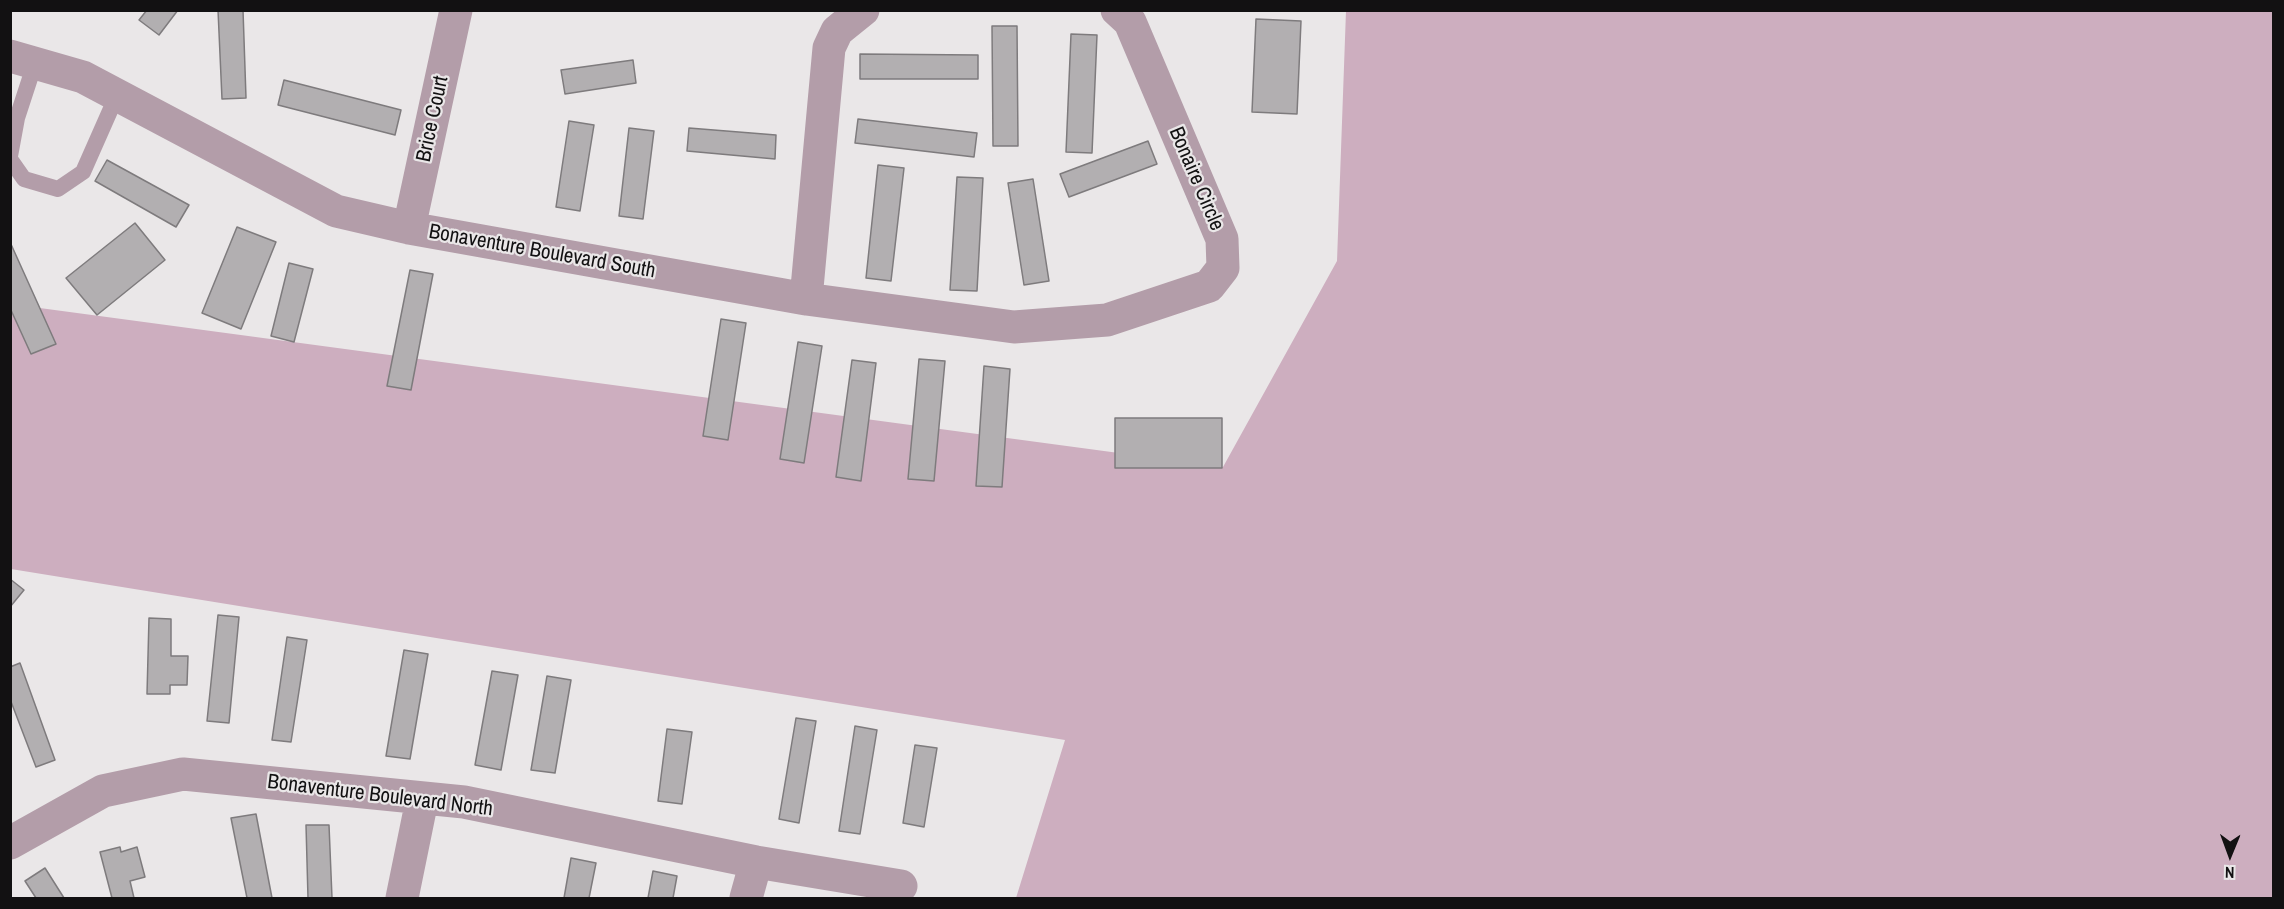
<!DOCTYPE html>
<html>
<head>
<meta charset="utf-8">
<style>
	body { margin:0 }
	#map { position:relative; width:2284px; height:909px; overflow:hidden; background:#eae7e8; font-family:"Archivo Narrow",sans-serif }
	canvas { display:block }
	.frame { position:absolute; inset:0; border:12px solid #121112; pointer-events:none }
	.north { position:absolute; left:2200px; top:825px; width:60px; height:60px; -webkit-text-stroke:4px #eae7e8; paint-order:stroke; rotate:181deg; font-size:16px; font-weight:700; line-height:24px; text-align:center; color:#121112 }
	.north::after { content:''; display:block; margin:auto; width:21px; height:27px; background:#121112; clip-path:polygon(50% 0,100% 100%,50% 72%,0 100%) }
</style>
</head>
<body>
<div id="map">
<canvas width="2284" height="909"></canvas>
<div class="frame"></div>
<div class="north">N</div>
</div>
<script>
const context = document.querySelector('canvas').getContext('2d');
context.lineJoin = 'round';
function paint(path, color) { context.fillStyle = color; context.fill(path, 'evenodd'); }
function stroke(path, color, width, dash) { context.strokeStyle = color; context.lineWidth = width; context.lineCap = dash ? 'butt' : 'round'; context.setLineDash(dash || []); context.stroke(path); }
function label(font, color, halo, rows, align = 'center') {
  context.font = font + ' "Archivo Narrow",sans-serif'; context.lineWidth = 4.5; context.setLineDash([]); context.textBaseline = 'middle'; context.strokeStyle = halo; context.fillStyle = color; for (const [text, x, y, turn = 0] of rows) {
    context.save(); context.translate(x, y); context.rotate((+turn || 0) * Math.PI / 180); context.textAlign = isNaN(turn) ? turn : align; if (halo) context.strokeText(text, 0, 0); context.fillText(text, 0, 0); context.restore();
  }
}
const green = new Path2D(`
	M1346,11H2273V898H1016L1065,740L11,569L10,304L1223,467L1337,261Z`);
const building = new Path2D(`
	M147,10H178L159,35L139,20Z
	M218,10H243L246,98L222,99Z
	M1256,19L1301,21L1297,114L1252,112Z
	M992,26H1017L1018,146H993Z
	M1071,34L1097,35L1092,153L1066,152Z
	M860,54L978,55V79H860Z
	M633,60L636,83L565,94L561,70Z
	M284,80L401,110L395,135L278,105Z
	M858,119L977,133L974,157L855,143Z
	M569,121L594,125L580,211L556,207Z
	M629,128L654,131L643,219L619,216Z
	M689,128L776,135L775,159L687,151Z
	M1148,141L1157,164L1069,197L1060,174Z
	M107,160L189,205L176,227L95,181Z
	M878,165L904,168L891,281L866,278Z
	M957,177L983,178L977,291L950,290Z
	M1033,179L1049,281L1024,285L1008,183Z
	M135,223L165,260L97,315L66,278Z
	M237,227L276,242L241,329L202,313Z
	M10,242L56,344L31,354L10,308Z
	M289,263L313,269L294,342L271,336Z
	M410,270L433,274L411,390L387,386Z
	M721,319L746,323L728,440L703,436Z
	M798,342L822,346L804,463L780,459Z
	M919,359L945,361L934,481L908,479Z
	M852,360L876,363L861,481L836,477Z
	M984,366L1010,369L1002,487L976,486Z
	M1115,418H1222V468H1115Z
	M10,579L24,590L10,607Z
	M218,615L239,617L229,723L207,721Z
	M149,618L171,619V656H188L187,685H170V694H147Z
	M287,637L307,640L291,742L272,740Z
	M404,650L428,654L410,759L386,756Z
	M20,663L55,760L36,767L10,699V667Z
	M492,671L518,675L501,770L475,765Z
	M547,676L571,680L555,773L531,770Z
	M796,718L816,721L799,823L779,819Z
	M855,726L877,730L860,834L839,831Z
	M667,729L692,732L682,804L658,801Z
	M915,745L937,748L924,827L903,823Z
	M256,814L272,898H247L231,818Z
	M306,825H329L332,898H308Z
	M120,847L121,852L137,847L145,877L130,881L134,898H112L100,852Z
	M571,858L596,863L589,898H564Z
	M45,868L64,898H36L25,881Z
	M653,871L677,876L673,898H648Z`);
const service = new Path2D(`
	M10,156L17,118L35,63
	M10,159L24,179L58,189L83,172L117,95`);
const minor = new Path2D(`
	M10,56L83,77L336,211L409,228L806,299L1014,327L1107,320L1209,286L1223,268L1222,239L1130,22L1117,10
	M409,228L456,10
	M806,299L829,48L837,31L863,10
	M10,843L103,791L183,774L464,802L756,862L901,886
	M402,898L422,800
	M746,898L756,862`);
const streetNames = [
	["Brice Court",433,119,-78],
	["Bonaire Circle",1196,179,67],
	["Bonaventure Boulevard South",542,252,10],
	["Bonaventure Boulevard North",380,796,7]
];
paint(green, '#cdaebf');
paint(building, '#b2afb1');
stroke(building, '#7e7b7d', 1.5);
stroke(service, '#b39da9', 16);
stroke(minor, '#b39da9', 33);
label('21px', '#121112', '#eae7e8', streetNames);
</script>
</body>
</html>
